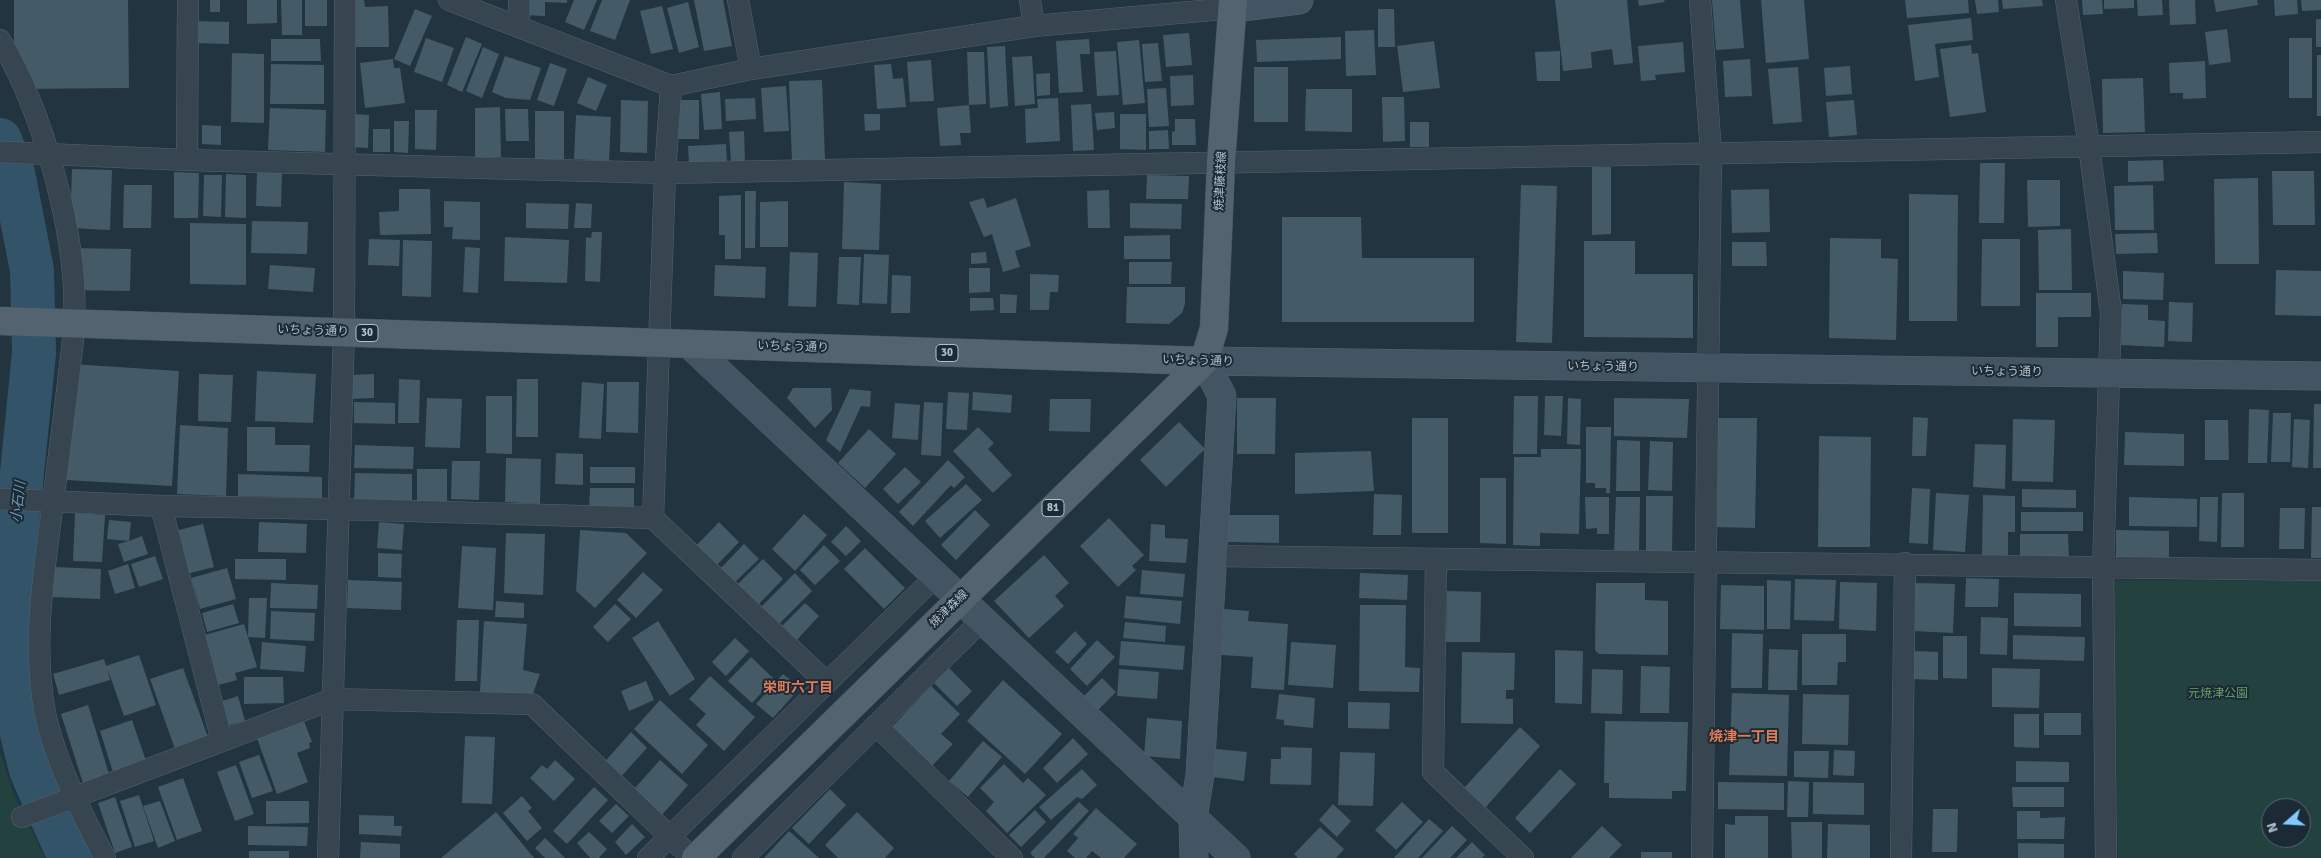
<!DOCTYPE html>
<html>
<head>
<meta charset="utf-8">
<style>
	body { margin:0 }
	#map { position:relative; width:2321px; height:858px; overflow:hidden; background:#213440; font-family:Signika,sans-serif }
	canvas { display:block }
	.north { position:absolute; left:2261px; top:798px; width:50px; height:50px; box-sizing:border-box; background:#1b2a35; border:1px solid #576671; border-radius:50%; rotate:251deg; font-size:14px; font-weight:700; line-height:20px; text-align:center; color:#b2c0cb }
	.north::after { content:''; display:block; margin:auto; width:18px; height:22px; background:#82c9ff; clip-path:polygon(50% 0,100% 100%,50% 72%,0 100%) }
</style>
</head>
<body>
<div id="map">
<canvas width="2321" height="858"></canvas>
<div class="north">N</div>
</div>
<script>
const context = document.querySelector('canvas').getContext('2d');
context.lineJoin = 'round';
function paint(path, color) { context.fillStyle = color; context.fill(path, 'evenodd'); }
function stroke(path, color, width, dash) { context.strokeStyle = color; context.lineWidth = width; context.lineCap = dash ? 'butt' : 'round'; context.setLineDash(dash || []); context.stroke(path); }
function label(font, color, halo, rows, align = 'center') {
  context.font = font + ' Signika,"Noto Sans JP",sans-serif'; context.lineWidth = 4; context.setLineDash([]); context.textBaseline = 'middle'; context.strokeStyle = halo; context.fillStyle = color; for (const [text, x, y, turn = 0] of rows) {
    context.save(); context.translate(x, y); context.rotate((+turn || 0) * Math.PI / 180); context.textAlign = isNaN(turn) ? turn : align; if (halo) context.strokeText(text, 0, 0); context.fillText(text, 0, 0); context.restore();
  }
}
const green = new Path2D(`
	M2113,580L2321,581V858H2118ZM2271,808H2301V838H2271Z
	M0,752L14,795L45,858H0Z`);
const river = new Path2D(`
	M0,140L13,173L32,270L34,353L9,603L14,701L31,770L70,858`);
const building = new Path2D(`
	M14,0H128L129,88L14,89Z
	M210,0H220V12H210Z
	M247,0H277V23L247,24Z
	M281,0H302V35H282Z
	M305,0H327V26H305Z
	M350,0H364L365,7L388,6L389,47H351Z
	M524,0H567V3L545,2V16L523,15Z
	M574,0H597L584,30L565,22Z
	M602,0H630L615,40L590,31Z
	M694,0H723L732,46L704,51Z
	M1555,0H1627L1633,63L1614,65L1612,49L1591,52L1592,68L1563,71Z
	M1638,0H1664L1665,2L1639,6Z
	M1712,0H1740L1744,48L1716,50Z
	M1761,0H1804L1809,59L1766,63Z
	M1905,0H1968L1969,13L1907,18Z
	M1975,0H1998L1999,12L1977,14Z
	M2002,0H2042L2043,6L2003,9Z
	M2082,0H2102L2103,14L2083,15Z
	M2104,0H2134V8L2104,9Z
	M2137,0H2162L2163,15L2138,16Z
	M2169,0H2195L2196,24L2170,25Z
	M2214,0H2257L2258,5L2216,12Z
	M2274,0H2297L2298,14L2275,16Z
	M2301,0H2321V10L2302,11Z
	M688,2L699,47L679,53L667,8Z
	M662,6L673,49L651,54L640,11Z
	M415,9L432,16L410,66L394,59Z
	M1378,9H1394L1395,47H1378Z
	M1971,18L1973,40L1935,44L1939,77L1915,81L1908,25Z
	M2316,19H2321V47H2316Z
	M194,21L229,22V44L194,43Z
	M2227,29L2231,62L2209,65L2205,32Z
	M1374,30L1376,75L1346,76L1345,31Z
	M1189,33L1192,65L1166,67L1163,35Z
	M466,37L482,44L462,92L447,85Z
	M1341,37V59L1257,62L1256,40Z
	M426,38L454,48L442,82L414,72Z
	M2289,38H2312V98H2289Z
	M271,39H320L321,61H271Z
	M1089,39L1090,54H1080L1083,92L1059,93L1056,41Z
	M1139,40L1145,103L1123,105L1117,42Z
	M1434,41L1440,88L1403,92L1397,46Z
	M1683,42L1685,72L1655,75L1656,80L1641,81L1638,46Z
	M1158,43L1162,81L1145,82L1142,44Z
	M1971,45L1972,54L1978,53L1986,112L1950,117L1940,49Z
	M1005,46L1008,106L990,108L987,47Z
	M483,47L499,54L482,98L466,91Z
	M1116,51L1119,95L1097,96L1094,52Z
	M1560,51V81H1537L1535,52Z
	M967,52H984L986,104L969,105L971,133H960L961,145L940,146L937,108L969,105Z
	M232,53L264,54V123L231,122Z
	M2317,55H2321V116H2317Z
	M505,56L541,68L530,100L506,98L492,92Z
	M1032,56L1035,104L1015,106L1012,57Z
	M393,59L394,68H400L405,103L365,108L360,63Z
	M1750,59L1752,96L1725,97L1723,61Z
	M931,60L934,101L910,102L907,62Z
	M2205,61L2206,98L2183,99V93H2170L2169,63Z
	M550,63L567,69L554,106L537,100Z
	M271,64L324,65V104H270Z
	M891,64L893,79L903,78L906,107L877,109L874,65Z
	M1850,66L1852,94L1826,96L1824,68Z
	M1254,67H1288V122H1254Z
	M1798,67L1802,122L1773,124L1768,69Z
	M1050,73V95L1037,96L1036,74Z
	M1193,75L1194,105L1171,106L1170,76Z
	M588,77L607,85L596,111L577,103Z
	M2143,78L2145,132L2103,133L2102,79Z
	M822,80L825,160L792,162L789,81Z
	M786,86L789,131L764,132L761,88Z
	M1166,88L1169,126L1149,127L1147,89Z
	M1306,89H1352V132L1305,131Z
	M720,92L722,129L704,130L701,94Z
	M1382,97H1404L1405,141L1383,142Z
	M755,98L756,119L726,121L725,99Z
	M1058,98L1060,141L1026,143L1025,109L1038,108L1037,99Z
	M621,100L648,101L647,153L620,152Z
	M675,100H699V139H675Z
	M1854,100L1857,135L1829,137L1826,102Z
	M1091,104L1094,150L1073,151L1071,105Z
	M500,107L501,157H475V108Z
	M270,108L326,110L325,152L268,150Z
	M505,109H528L529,141H506Z
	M415,110H437L436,150L415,149Z
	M535,111H564V159H535Z
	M1114,112L1115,128L1097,130L1095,113Z
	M351,114L369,115L368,148L350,147Z
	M864,114H880V130L865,131Z
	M1120,114H1146V150L1120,149Z
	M576,115L611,117L609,161L574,159Z
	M1175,119H1195L1196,145H1172V132L1175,131Z
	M394,121H409L408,153L394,152Z
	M1410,122H1429V147H1410Z
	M202,125L221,126V145L202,144Z
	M373,129H390V152H373Z
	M1168,130L1169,149H1149V131Z
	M744,131L745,163H731L729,132Z
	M726,144L727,163L689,164L688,146Z
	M2163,160L2164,181L2128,182V161Z
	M1980,163H2005L2004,223H1979Z
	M1592,167H1611V234L1592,235Z
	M72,169L112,170L110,230L70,228Z
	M2272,171H2314L2315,225H2273Z
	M174,172L199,173L198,218H174Z
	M257,172L282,173L281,207L256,206Z
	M226,174L246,175V218L225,217Z
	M204,175H222L221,217L203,216Z
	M1147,175L1189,176L1188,199H1146Z
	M2258,178L2259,264H2215L2214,179Z
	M2027,180H2060V226L2028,227Z
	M844,182L881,184L879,250L842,249Z
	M124,185H152L151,228H123Z
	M1521,185L1557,186L1552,343L1516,342Z
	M2153,185L2154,230H2115L2114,186Z
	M399,189H430L431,234L380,235L379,212L399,211Z
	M1769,189L1770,232L1732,233L1731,190Z
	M1109,190L1110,228H1088L1087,191Z
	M745,191H756L755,248H745Z
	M1909,194L1958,195L1957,321H1909Z
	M741,195V259H725V235H719V196Z
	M984,198L987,208L1016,198L1031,246L1015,251L1020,267L1003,272L992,234L984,237L969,202Z
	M444,201L480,202V240L452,239L453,227H444Z
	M788,201V247H760V202Z
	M526,203L569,204L568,229L526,228Z
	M576,203L592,204L591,228H574Z
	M1130,203L1182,204L1181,229L1130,228Z
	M1282,217H1361L1362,258H1474V322H1282Z
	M252,221L308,222L307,254L251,253Z
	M190,223L246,224V285L190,284Z
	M2071,229L2072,290H2039L2038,230Z
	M592,232H602L600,282L585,281L586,237L591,238Z
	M2157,233L2158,253L2116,254L2115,234Z
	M1170,235V259H1124V236Z
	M505,237L569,240L567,283L504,281Z
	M1830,238L1881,239V258L1898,259L1896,340L1829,338Z
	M369,239L400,240L399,266L368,265Z
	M1982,239H2020V306H1981Z
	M403,240L432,241L431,297L402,296Z
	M1584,241H1635V274H1693V338L1584,337Z
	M1732,242H1766L1767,266H1732Z
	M465,247L480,248L478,293L463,292Z
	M67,248L131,249L130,291L67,290Z
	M790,252L818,253L816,307L788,306Z
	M986,252L987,263L971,264V253Z
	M864,254L889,255L887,304L862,303Z
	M839,257H861L859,305L837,304Z
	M1129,262H1172L1171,284H1129Z
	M270,265L315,268L313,292L268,289Z
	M715,265L766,267L765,298L714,296Z
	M969,268H990V292L969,293Z
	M2276,270L2321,271V316L2275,315Z
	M2123,271L2164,273L2163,300L2123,299Z
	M1030,274L1059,275L1058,292H1050L1049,310H1030Z
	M892,275L911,276L910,313H891Z
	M1127,287H1185V304L1182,313L1169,324L1126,323Z
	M2036,293H2091V317H2058V347H2036Z
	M1000,294L1017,295L1016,313H1000Z
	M970,298H993L994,310L970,311Z
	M2169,302L2193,303L2192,342L2168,341Z
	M2122,304L2148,305V320L2165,321L2164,347L2121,345Z
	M72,364L179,371L172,486L66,480Z
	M257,371L316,374L313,423L255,421Z
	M199,374L233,375L231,422L198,421Z
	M374,374V398L350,399V375Z
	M399,379L420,380L419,423H398Z
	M517,379H538V437H516Z
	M582,382L604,384L601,439L579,438Z
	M607,382H639L638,433L606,432Z
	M793,388H831L832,410L815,428L787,398Z
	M850,389L871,391L870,407L861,406L840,452L826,440Z
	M948,392L969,393L967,430L946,429Z
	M973,392L1012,395L1011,413L972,410Z
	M486,396H512V454L486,453Z
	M1514,396H1538L1537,454H1513Z
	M1545,396H1563L1561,436L1544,435Z
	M427,398L462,399L460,448L425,447Z
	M1237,398H1276L1275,454H1237Z
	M1568,398L1581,399L1580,445L1567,444Z
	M1614,398L1689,399L1687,438L1614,436Z
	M1050,399H1091L1090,432L1049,431Z
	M354,402L395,403V424L354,423Z
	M924,402L943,403L941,456L921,455Z
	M895,403L920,405L918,440L892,438Z
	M2314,404H2321V468H2313Z
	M2249,409L2269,410L2267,463H2248Z
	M2273,413H2291L2290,462H2271Z
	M1913,417L1928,418L1926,456H1912Z
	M1412,418H1448V533H1412Z
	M1715,418H1757L1755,528L1714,527Z
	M2013,419L2055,420L2053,482L2012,481Z
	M2294,419L2310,420L2308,468L2292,467Z
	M2205,420H2228L2229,460H2205Z
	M1179,422L1205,449L1166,487L1140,460Z
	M180,425L228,428L226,496L177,494Z
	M247,427H275V445H310L309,472L247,471Z
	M978,427L994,443L988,449L1012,475L993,493L953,451Z
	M1586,427H1611L1610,493H1606V488H1595V483H1586Z
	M869,429L896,454L865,488L838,463Z
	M2125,432L2184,434V466L2124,465Z
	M1819,436L1871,437L1870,547H1818Z
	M1617,440L1640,441V491H1616Z
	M1650,441L1673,442L1672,491L1648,490Z
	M1975,444L2006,445L2005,489L1973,487Z
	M355,445L414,447L413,469L354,468Z
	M1541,449H1581L1579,534L1540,533V546L1513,545L1514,457H1541Z
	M1371,451L1374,491L1295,494V453Z
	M556,453L583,454V485L555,484Z
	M506,458L541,459L540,504L505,502Z
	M948,460L965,477L954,488L951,485L913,526L899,512Z
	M452,461H480L479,500L451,499Z
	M590,467H635V483H590Z
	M905,467L921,482L898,504L883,489Z
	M417,469H447V501H417Z
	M355,473L412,474V500H354Z
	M238,474L322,477V498L238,496Z
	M1480,478H1506V544L1480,543Z
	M966,484L982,500L940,538L925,521Z
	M590,488H634V508H589Z
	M1912,488L1930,489L1928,544L1909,543Z
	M2022,489L2076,490V508L2022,507Z
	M1936,493L1969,495L1965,552L1933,550Z
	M2222,493H2244V547H2221Z
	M1374,494L1402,495L1401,535H1373Z
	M1983,495L2015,496V532H2008V557H1982Z
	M1646,496H1673L1672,553H1646Z
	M1585,497H1609V534H1597V528L1586,529Z
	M1616,497H1640L1639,554L1614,553Z
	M2129,497L2197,499V527L2129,526Z
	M2200,497H2218L2217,542L2199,541Z
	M2312,507H2321V558H2311Z
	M2280,508H2305L2304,549H2279Z
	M975,510L990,525L956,560L941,545Z
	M2021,512H2083V531H2021Z
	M75,513L105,515L102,562L73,561Z
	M804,514L827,535L795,571L772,549Z
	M1227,515H1279V543L1227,542Z
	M1109,518L1144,555L1132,566L1136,570L1118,587L1080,546Z
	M109,520L131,522L129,541L142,536L148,554L124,562L118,544L129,541L107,539Z
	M259,522L307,524L306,553L258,552Z
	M379,522L404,524L402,550L377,548Z
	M719,522L739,542L714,568L694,548Z
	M203,524L214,567L187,574L175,531Z
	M1151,524L1165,525V538L1188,539L1186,563L1149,561Z
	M846,526L861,541L846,556L831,542Z
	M580,530L626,533L647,553L595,608L576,591Z
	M2116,530L2169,531V563L2116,562Z
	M506,533L545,534L543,595L504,593Z
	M2020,534H2068L2069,560L2020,559Z
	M744,544L759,559L735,582L721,568Z
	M824,545L840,561L815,585L800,570Z
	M462,546L496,548L493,610L458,608Z
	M865,548L905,588L884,609L844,569Z
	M378,553L402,554L401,578L378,577Z
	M1044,555L1069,583L1055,596L1064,606L1029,638L994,601Z
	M155,556L163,579L139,587L131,564Z
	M235,559H286V580L235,579Z
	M763,559L783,579L758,605L737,585Z
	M128,564L135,588L115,594L108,571Z
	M53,567L101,569L100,599L52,597Z
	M227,568L236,599L200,609L191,578Z
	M1142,570L1185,574L1183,597L1140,594Z
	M643,572L663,590L636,618L617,600Z
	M795,573L812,591L776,627L759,609Z
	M1360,573L1408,575L1407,600L1359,598Z
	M1966,578L1999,579L1998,607H1965Z
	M1795,579L1836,580L1834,621L1794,620Z
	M348,580L402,582L401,610L347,608Z
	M1767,580L1791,581L1790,629H1767Z
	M1840,582L1877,583L1876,631L1839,629Z
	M271,583L318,585L317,609L270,608Z
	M1596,583H1645V600L1668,601V655L1599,654L1595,650Z
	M1914,583L1955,584L1953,633L1913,631Z
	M1721,585L1764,586V630L1720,629Z
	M1447,591L1481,592L1480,642H1446Z
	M2014,593L2081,594V627L2014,626Z
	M1126,596L1182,601L1180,624L1124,618Z
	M249,598H267L265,638L248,637L257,667L235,673L237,680L215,686L201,636L244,624L248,637Z
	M496,601L524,603V618L495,617Z
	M805,603L819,616L795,642L780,628Z
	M233,604L239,623L207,632L202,613Z
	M615,604L631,619L608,642L593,627Z
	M1360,605H1406L1405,667L1420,668L1419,692L1359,691Z
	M1224,609L1249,611L1248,621L1288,624L1284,690L1251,688L1253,657L1221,655Z
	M271,611L315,613L314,641L270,639Z
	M1981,617L2008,618L2007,655L1980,654Z
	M457,620H479L477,681H455Z
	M484,621L527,624L523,670L540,674L532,696L480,692Z
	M658,621L695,679L670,696L632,638Z
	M1125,622L1166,626L1165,642L1123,638Z
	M1075,631L1087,644L1068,664L1055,652Z
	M1732,633L1763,634L1762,688H1731Z
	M1802,634H1846V662H1838L1837,685H1802Z
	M2013,635L2085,637L2084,661L2013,659Z
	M1943,636H1967V679L1943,678Z
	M735,638L749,651L726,676L712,662Z
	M1097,640L1115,657L1087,686L1070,669Z
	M1121,641L1185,646L1183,670L1119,665Z
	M262,642L306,646L304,672L260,669Z
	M1291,642L1336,645L1333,688L1288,685Z
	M1769,649L1798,650L1797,690H1768Z
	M1555,650L1583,651L1582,704L1555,703Z
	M1913,651L1938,652V680L1912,679Z
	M1462,652L1515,653L1514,690H1506V699H1513V724L1461,723Z
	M139,655L156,705L124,716L108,670L110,680L59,695L53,674L104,659L106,666Z
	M751,657L774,679L752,703L728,681Z
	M1641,666L1670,667L1669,713H1640Z
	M183,668L208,737L175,749L150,679Z
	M949,668L972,691L957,706L934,683Z
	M1992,668L2040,669L2039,708L1992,707Z
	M1119,669L1159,672L1157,699L1117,696Z
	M1592,669L1623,670L1622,714L1591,713Z
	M783,674L800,688L773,718L756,704Z
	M710,676L755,717L724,751L696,725L706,714L689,699Z
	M244,677H283L284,703L244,704Z
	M1102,678L1116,692L1097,711L1083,697Z
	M1003,680L1062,734L1025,774L967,721Z
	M646,681L654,700L629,711L621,691Z
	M931,686L960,714L941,734L953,744L927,771L887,732Z
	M1732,693L1789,695L1787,776L1729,775Z
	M1279,694L1315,698L1313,728L1284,725V720L1276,719Z
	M1803,694L1849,695L1848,745L1802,744Z
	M238,696L245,721L224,727L216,703Z
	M660,700L708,745L682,774L634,729Z
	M1348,702L1390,703L1389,729L1348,728Z
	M88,705L109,774L83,783L61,714Z
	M2044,713H2081V735H2044Z
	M2014,714H2039V748L2014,747Z
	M1147,718L1182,721L1180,759L1144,756Z
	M132,720L146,761L113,772L100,731Z
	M304,721L312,742L309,743L310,748L297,753L308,782L277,794L257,738Z
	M1605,721L1688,722L1686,791H1672V799L1609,798V783H1604Z
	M1520,727L1540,746L1485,808L1464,788Z
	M631,732L647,748L617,781L601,766Z
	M465,736L495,737L492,804L462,803Z
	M1073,738L1088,754L1057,783L1043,768Z
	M983,741L1002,757L968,797L949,781Z
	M1281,747L1312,748L1311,785L1270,784L1271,759H1281Z
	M1216,749L1247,752L1244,781L1213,777Z
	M1834,750L1855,751L1854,776L1833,775Z
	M1794,751H1829L1828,778L1794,777Z
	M1340,752L1375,753L1373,806L1338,805Z
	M259,755L273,791L252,798L239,762Z
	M555,760L575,779L554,801L530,778L542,765L547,769Z
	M660,760L688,785L662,815L634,789Z
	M2016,761L2069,762V782H2016Z
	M1004,764L1023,783L1028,778L1046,795L1007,833L986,811L994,802L980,788Z
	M236,765L254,814L235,821L217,772Z
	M1082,769L1097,785L1082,799L1077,797L1051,820L1039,807Z
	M1560,769L1576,784L1530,833L1515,818Z
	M183,778L202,831L177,840L158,787Z
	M1788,781L1809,782L1808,817H1787Z
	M1718,782L1784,783V810L1718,809Z
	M1813,782L1864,783V815L1813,814Z
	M594,787L608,800L567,844L553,831Z
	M2012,787H2064V807H2013Z
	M830,789L846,805L809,844L792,828Z
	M139,795L154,841L135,847L120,801Z
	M522,796L532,808L528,811L542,828L527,841L503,813Z
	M115,797L132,847L115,853L98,803Z
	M160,801L175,841L158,848L143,806Z
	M266,801H309V823L266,824Z
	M1079,802L1089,811L1044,858H1035L1030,853Z
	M1402,802L1423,822L1396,850L1375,830Z
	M616,804L629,816L612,833L599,821Z
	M1333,804L1351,821L1337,837L1319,820Z
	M1096,808L1137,844L1124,858H1101L1092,851L1086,858H1075L1067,851L1078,838L1073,834Z
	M1933,809H1958L1957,852H1932Z
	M1035,810L1046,822L1021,847L1009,835Z
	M2017,811H2040V818L2065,817L2064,839H2017Z
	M496,812L534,858H441Z
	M857,812L894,848L885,858H838L825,845Z
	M359,815L394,816V826H402L401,836L359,834Z
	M1735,816H1768V858H1725V824L1735,825Z
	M1429,819L1443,831L1418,858H1394Z
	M1791,822H1822V858H1792Z
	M632,824L645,837L626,855L615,842Z
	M1828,824L1870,825V858H1827Z
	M248,826L308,827L307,846L248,845Z
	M1452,826L1467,840L1450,858H1422Z
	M1602,826L1622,845L1609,858H1571Z
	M1320,827L1344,849L1336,858H1298L1294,854Z
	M789,831L819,858H764Z
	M589,832L607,849L599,858H590L577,843Z
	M545,838L565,858H545L535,848Z
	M361,842L400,844V858H360Z
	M1472,842L1485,855L1482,858H1456Z
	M2018,843L2064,844V858H2018Z
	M249,851H289V858H249Z
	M1641,852H1672V858H1641Z`);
const street = new Path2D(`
	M449,0L671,86L751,69L1034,26L1234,8
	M738,0L751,69
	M1030,0L1034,26
	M1700,0L1711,153L1702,858
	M2066,0L2089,146L2111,313L2103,568L2106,858
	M519,27V0
	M0,40C44,113 79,240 74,325C73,347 69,370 67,392C62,429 58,465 53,502C44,572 32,643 45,713C56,764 81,812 105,858
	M0,152L187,160L665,173L2321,142
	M187,160L188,0
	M0,499L161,506L339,509L653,518L827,683
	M161,506L222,741
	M653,518L665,173L671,86
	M1213,556L2321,570
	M1436,559L1433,772L1523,858
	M876,725L1012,858
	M22,817L333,699L532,704L692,858
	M328,858L344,332L345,0
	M648,858L936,576
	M743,858L982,620
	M1901,858L1905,563`);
const secondary = new Path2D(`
	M1234,8L1299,0
	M689,344L1236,858
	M1194,858L1193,818L1200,775L1222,396L1204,361L2321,376`);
const primary = new Path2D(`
	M0,321L1204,361
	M1204,361L1214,328L1221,162L1233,0
	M696,858L1204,361`);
const shields = [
	[367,333,22],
	[947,353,22],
	[1053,508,22]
];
const shieldNames = [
	["30",367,333],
	["30",947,353],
	["81",1053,508]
];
const streetNames = [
	["焼津藤枝線",1221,181,-87],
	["いちょう通り",313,331,2],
	["いちょう通り",793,347,2],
	["いちょう通り",1198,361,2],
	["いちょう通り",1603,367,1],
	["いちょう通り",2007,372,1],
	["焼津森線",949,609,-44]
];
const parkNames = [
	["元焼津公園",2218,694]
];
const waterNames = [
	["小石川",19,502,-84]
];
const neighbourhoodNames = [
	["栄町六丁目",798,688],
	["焼津一丁目",1744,737]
];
paint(green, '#23413f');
stroke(river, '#335369', 44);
paint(building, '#455a67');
stroke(street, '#54636e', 22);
stroke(secondary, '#54636e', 29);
stroke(primary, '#42515c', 29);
stroke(street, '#364550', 21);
stroke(secondary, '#435563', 28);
stroke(primary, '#536470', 28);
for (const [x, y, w] of shields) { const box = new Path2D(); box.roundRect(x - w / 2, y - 8.5, w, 17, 4); context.fillStyle = '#1b2a35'; context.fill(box); stroke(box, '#b2c0cb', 1); }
label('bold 11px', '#b2c0cb', null, shieldNames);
label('12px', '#b2c0cb', '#1b2a35', streetNames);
label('12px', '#669e69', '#1b2a35', parkNames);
label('italic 14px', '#6f97b1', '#1b2a35', waterNames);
label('bold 14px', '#e07b58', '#1b2a35', neighbourhoodNames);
</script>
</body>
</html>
